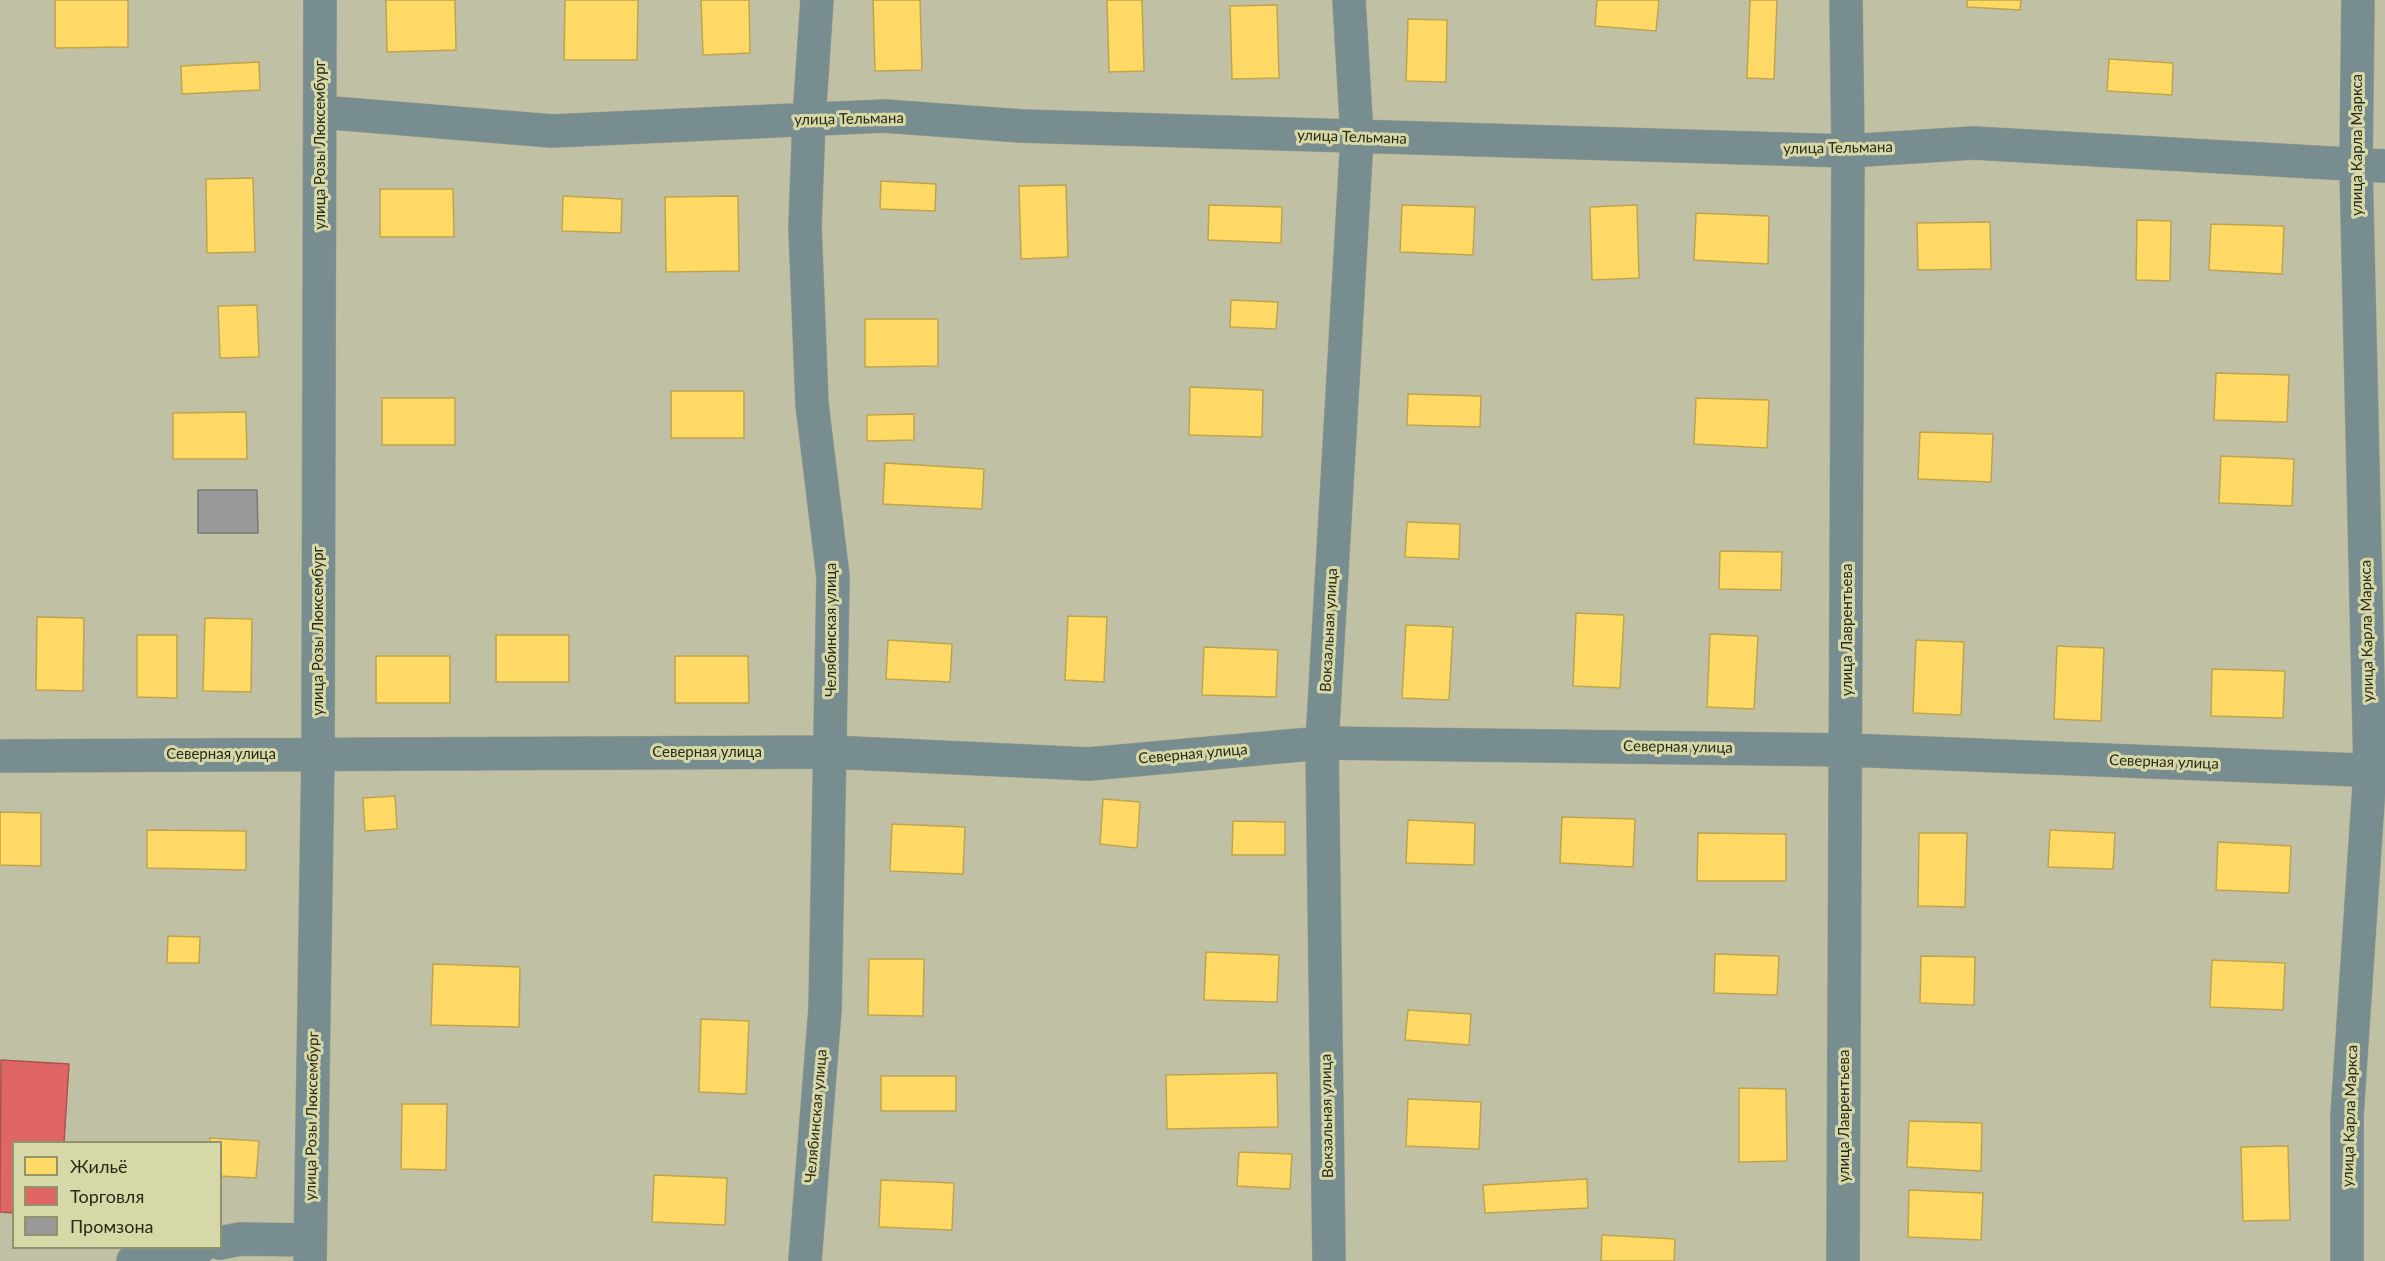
<!DOCTYPE html>
<html>
<head>
<meta charset="utf-8">
<style>
	body { margin:0 }
	#map { position:relative; width:2385px; height:1261px; overflow:hidden; background:#c0c0a5; font-family:Lato,sans-serif }
	canvas { display:block }
	.legend { position:absolute; left:12px; top:1141px; width:210px; height:108px; box-sizing:border-box; background:#d7d8a7; border:2px solid #92926d; margin:0; padding:8px 10px; list-style:none; font-size:18px; color:#2a2a17 }
	.legend li { display:flex; align-items:center; gap:12px; height:30px }
	.legend b { width:30px; border:2px solid #92926d }
</style>
</head>
<body>
<div id="map">
<canvas width="2385" height="1261"></canvas>
<ul class="legend">
<li><b style="height:16px;background:#ffd966"></b>Жильё</li>
<li><b style="height:16px;background:#e06666"></b>Торговля</li>
<li><b style="height:16px;background:#999"></b>Промзона</li>
</ul>
</div>
<script>
const context = document.querySelector('canvas').getContext('2d');
context.lineJoin = 'round';
function paint(path, color) { context.fillStyle = color; context.fill(path, 'evenodd'); }
function stroke(path, color, width, dash) { context.strokeStyle = color; context.lineWidth = width; context.lineCap = dash ? 'butt' : 'round'; context.setLineDash(dash || []); context.stroke(path); }
function label(font, color, halo, rows, align = 'center') {
  context.font = font + ' Lato,sans-serif'; context.lineWidth = 6; context.setLineDash([]); context.textBaseline = 'middle'; context.strokeStyle = halo; context.fillStyle = color; for (const [text, x, y, turn = 0] of rows) {
    context.save(); context.translate(x, y); context.rotate((+turn || 0) * Math.PI / 180); context.textAlign = isNaN(turn) ? turn : align; if (halo) context.strokeText(text, 0, 0); context.fillText(text, 0, 0); context.restore();
  }
}
const homes = new Path2D(`
	M55,0H128V47L55,48Z
	M386,0H455L456,50L387,52Z
	M565,0H638L637,60H564Z
	M701,0H749L750,53L703,55Z
	M873,0H920L922,70L875,71Z
	M1107,0H1142L1144,71L1109,72Z
	M1597,0H1659L1656,31L1595,26Z
	M1750,0H1777L1774,79L1747,78Z
	M1967,0H2021L2020,10L1967,7Z
	M1277,5L1279,78L1232,79L1230,6Z
	M1408,19L1447,20L1446,82L1406,81Z
	M2109,59L2173,63L2172,95L2107,91Z
	M259,62L260,90L182,94L181,66Z
	M253,178L255,252L207,253L206,179Z
	M881,181L936,184L935,211L880,209Z
	M1066,185L1068,257L1021,259L1019,186Z
	M380,189H453L454,237H380Z
	M563,196L622,199L621,233L562,231Z
	M738,196L739,271L666,272L665,197Z
	M1209,205L1282,207L1281,243L1208,240Z
	M1402,205L1475,207L1473,255L1400,252Z
	M1637,205L1639,278L1592,280L1590,207Z
	M1696,213L1769,216L1768,264L1694,260Z
	M2137,220L2171,221L2170,281L2136,280Z
	M1990,222L1991,269L1918,270L1917,223Z
	M2211,224L2284,226L2282,274L2209,270Z
	M1231,300L1278,302L1276,329L1230,327Z
	M257,305L259,357L220,358L218,306Z
	M865,319H938V366L865,367Z
	M2216,373L2289,375L2287,422L2214,420Z
	M1190,387L1263,390L1262,437L1189,435Z
	M671,391H744V438H671Z
	M1408,394L1481,396L1480,427L1407,425Z
	M382,398H455V445H382Z
	M1696,398L1769,400L1767,448L1694,444Z
	M246,412L247,459H173V413Z
	M914,414V440L867,441V415Z
	M1920,432L1993,434L1991,482L1918,479Z
	M2221,456L2294,459L2292,506L2219,503Z
	M885,463L984,469L982,509L883,504Z
	M1407,522L1460,524L1459,559L1405,557Z
	M1720,551L1782,552L1781,590L1719,589Z
	M1576,613L1624,615L1620,688L1573,686Z
	M1068,616L1107,617L1104,682L1065,680Z
	M37,617L84,618L83,691L36,690Z
	M205,618L252,619L251,692L203,691Z
	M1406,625L1453,627L1449,700L1402,698Z
	M1710,634L1758,636L1754,709L1707,707Z
	M137,635H177V698L137,697Z
	M496,635H569V682H496Z
	M888,640L952,644L950,682L886,679Z
	M1916,640L1964,642L1961,715L1913,713Z
	M2057,646L2104,648L2101,721L2054,719Z
	M1204,647L1278,650L1276,697L1202,695Z
	M376,656H450V703H376Z
	M675,656H748L749,703H675Z
	M2212,669L2285,671L2283,718L2211,716Z
	M395,796L397,829L365,831L363,798Z
	M1103,799L1140,802L1137,848L1100,844Z
	M0,812L41,813V866L0,865Z
	M1562,817L1635,819L1633,867L1560,863Z
	M1408,820L1475,823L1474,865L1406,863Z
	M1233,821L1285,822V855H1232Z
	M892,824L965,827L963,874L890,871Z
	M147,830L246,831V870L147,868Z
	M2050,830L2115,833L2113,869L2048,867Z
	M1698,833L1786,834V881H1697Z
	M1919,833H1967L1965,907L1918,906Z
	M2218,842L2291,846L2289,893L2216,890Z
	M168,936L200,937L199,963H167Z
	M1206,952L1279,955L1277,1002L1204,1000Z
	M1715,954L1779,956L1777,995L1714,993Z
	M1921,956L1975,957L1974,1005L1920,1003Z
	M869,959H924L923,1016L868,1015Z
	M2212,960L2285,963L2283,1010L2210,1007Z
	M433,964L520,967L519,1027L431,1025Z
	M1408,1010L1471,1014L1469,1045L1405,1040Z
	M701,1019L749,1021L746,1094L699,1092Z
	M1277,1073L1278,1127L1167,1129L1166,1075Z
	M881,1076H956V1111H881Z
	M1739,1088L1786,1089L1787,1161L1739,1162Z
	M1408,1099L1481,1102L1479,1149L1406,1146Z
	M402,1104H447L446,1170L401,1169Z
	M1909,1121L1982,1123L1981,1171L1907,1167Z
	M210,1138L259,1141L256,1178L220,1176V1142H210Z
	M2288,1146L2290,1220L2243,1221L2241,1147Z
	M1239,1152L1292,1154L1290,1189L1237,1186Z
	M654,1175L727,1178L725,1225L652,1222Z
	M1587,1179L1588,1208L1485,1213L1483,1185Z
	M881,1180L954,1183L952,1230L879,1227Z
	M1909,1190L1983,1193L1981,1240L1908,1237Z
	M1602,1235L1675,1239L1674,1261H1601Z`);
const shops = new Path2D(`
	M1,1060L69,1064L64,1142H14V1213L0,1212Z`);
const industry = new Path2D(`
	M198,490H257L258,533H198Z`);
const minor = new Path2D(`
	M320,112L552,131L884,116L1021,126L1848,151L1973,143L2385,166
	M0,756L831,752L1089,764L1322,743L1847,750L2385,771
	M220,1243L240,1239L310,1240
	M133,1261L199,1248
	M310,1261L318,753L320,0
	M805,1261L825,1009L833,577L812,404L805,227L809,119L817,0
	M1329,1261L1322,743L1357,137L1349,0
	M1843,1261L1848,151L1846,0
	M2347,1261V1116L2370,771L2356,165L2358,0`);
const streetNames = [
	["улица Тельмана",849,119,-1],
	["улица Тельмана",1352,137,2],
	["улица Розы Люксембург",320,145,-90],
	["улица Карла Маркса",2357,145,-90],
	["улица Тельмана",1838,148,-1],
	["Челябинская улица",831,630,-90],
	["Вокзальная улица",1329,630,-87],
	["улица Лаврентьева",1847,630,-90],
	["улица Розы Люксембург",318,631,-90],
	["улица Карла Маркса",2367,631,-91],
	["Северная улица",1678,747,1],
	["Северная улица",707,752],
	["Северная улица",221,754],
	["Северная улица",1193,754,-5],
	["Северная улица",2164,762,2],
	["улица Розы Люксембург",312,1116,-89],
	["Челябинская улица",816,1116,-85],
	["Вокзальная улица",1327,1116,-91],
	["улица Лаврентьева",1844,1116,-90],
	["улица Карла Маркса",2350,1116,-88]
];
paint(homes, '#ffd966');
stroke(homes, '#bfa44e', 1.5);
paint(shops, '#e06666');
stroke(shops, '#a9544e', 1.5);
paint(industry, '#999');
stroke(industry, '#787872', 1.5);
stroke(minor, '#a0a08b', 34);
stroke(minor, '#788d8f', 33);
label('15px', '#2a2a17', '#d7d8a7', streetNames);
</script>
</body>
</html>
